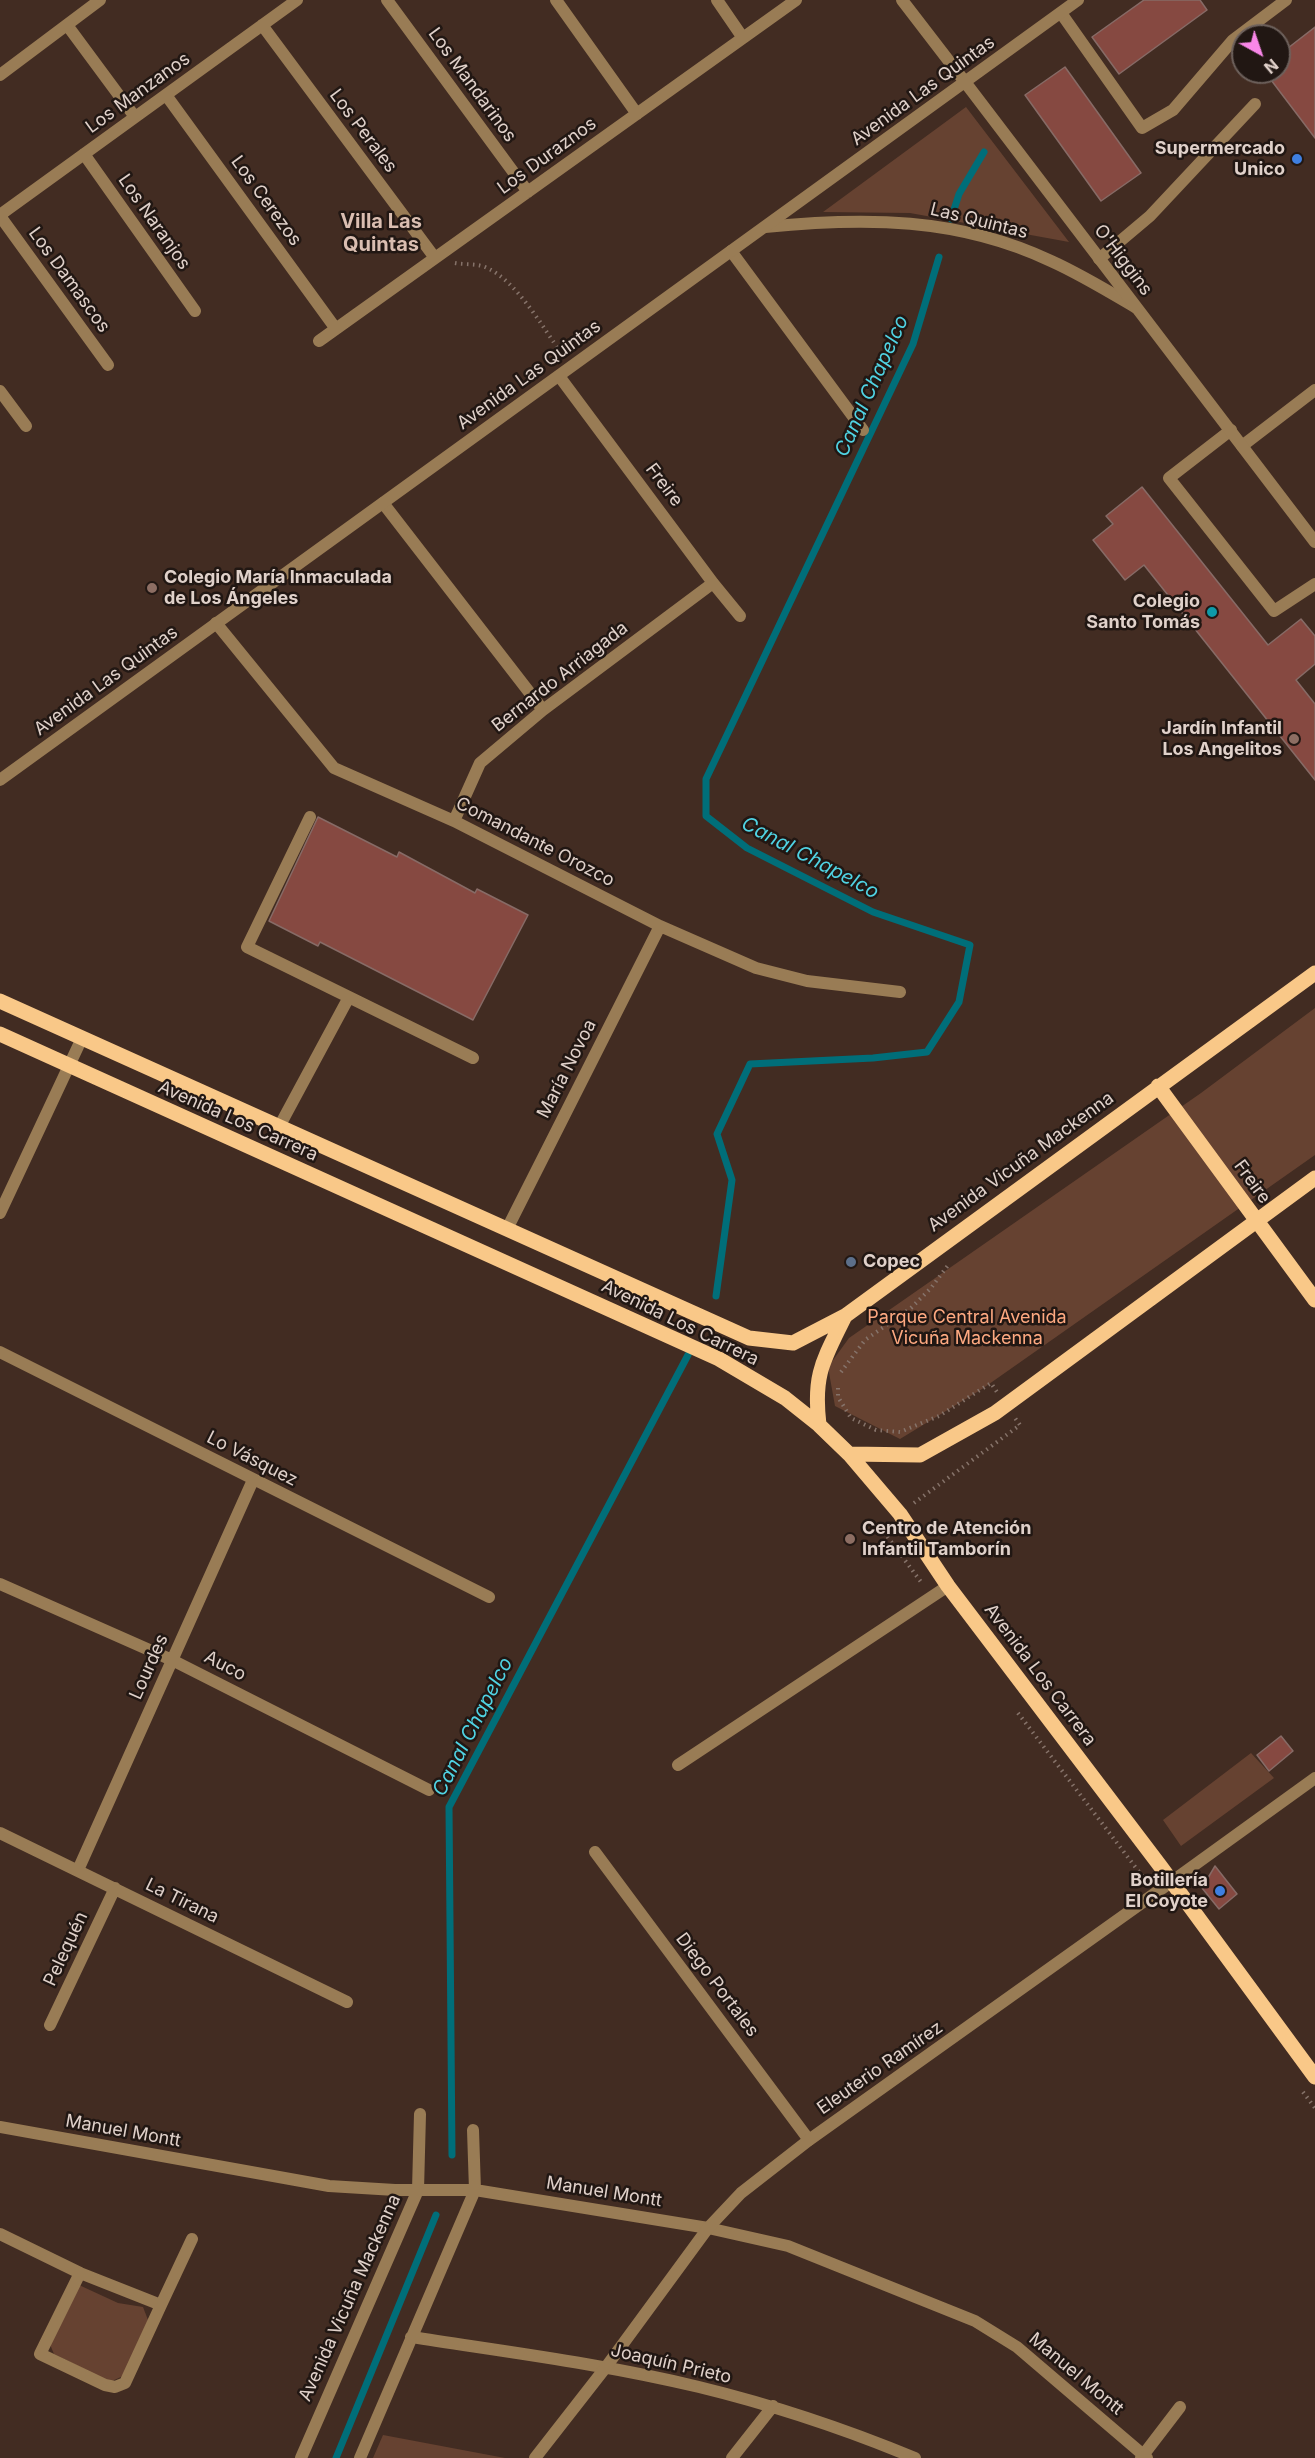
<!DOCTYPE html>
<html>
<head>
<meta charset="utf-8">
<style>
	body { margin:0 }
	#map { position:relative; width:1315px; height:2458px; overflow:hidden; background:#422c22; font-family:Inter,sans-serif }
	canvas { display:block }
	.north { position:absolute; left:1231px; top:24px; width:60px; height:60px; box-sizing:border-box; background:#211713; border:2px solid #6d615c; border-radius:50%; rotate:140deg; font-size:16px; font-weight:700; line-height:24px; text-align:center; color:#e0d1ca }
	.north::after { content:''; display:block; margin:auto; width:21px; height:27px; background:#f987e8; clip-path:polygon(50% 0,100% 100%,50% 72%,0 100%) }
</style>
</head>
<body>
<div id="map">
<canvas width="1315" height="2458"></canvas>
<div class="north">N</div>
</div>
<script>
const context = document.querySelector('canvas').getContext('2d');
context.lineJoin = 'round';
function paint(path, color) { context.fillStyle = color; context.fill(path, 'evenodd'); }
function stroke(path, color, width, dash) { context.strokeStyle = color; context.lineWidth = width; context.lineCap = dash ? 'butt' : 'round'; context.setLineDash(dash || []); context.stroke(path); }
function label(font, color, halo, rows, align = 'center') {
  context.font = font + ' Inter,sans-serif'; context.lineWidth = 5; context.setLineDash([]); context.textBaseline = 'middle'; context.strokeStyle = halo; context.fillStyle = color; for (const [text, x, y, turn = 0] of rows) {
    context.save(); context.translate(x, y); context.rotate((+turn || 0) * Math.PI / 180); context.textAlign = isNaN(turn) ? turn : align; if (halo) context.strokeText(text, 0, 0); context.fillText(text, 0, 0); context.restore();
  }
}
const green = new Path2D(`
	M966,107L1069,242L910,213L823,212Z
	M1315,1008V1155L982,1389L900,1439L835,1406L828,1367L849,1338L1201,1093Z
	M1251,1753L1274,1778L1181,1846L1163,1820Z
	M79,2285L118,2303L143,2307L148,2320L123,2376L110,2382L54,2354L49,2342Z
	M383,2435L505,2458H373Z`);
const stream = new Path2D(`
	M951,219L959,194L984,152
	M716,1296L732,1180L717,1134L750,1064L873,1058L927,1052L959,1002L970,945L873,912L747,848L706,816V779L913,344L939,257
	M452,2155L449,1807L688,1355
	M336,2458L436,2215`);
const building = new Path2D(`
	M1144,0H1200L1207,10L1119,74L1092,37Z
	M1315,27V138L1265,72H1279V55Z
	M1065,67L1141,173L1101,201L1025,95Z
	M1142,487L1268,645L1301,619L1315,636V664L1296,680L1315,704V780L1144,565L1125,580L1093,540L1113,524L1106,516Z
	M318,817L397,857L399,852L475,893L477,889L528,915L473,1020L320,942L318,946L269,921Z
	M1281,1736L1293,1751L1269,1771L1257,1755Z
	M1215,1866L1237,1894L1219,1909L1202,1888Z`);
const path = new Path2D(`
	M455,263C466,265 477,263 487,268C517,281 543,328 562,354
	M841,1372L865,1340L911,1308L931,1288L949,1264
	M838,1388V1397L851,1418L876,1430L900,1432L939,1416L991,1383L997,1392
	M914,1503L1020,1425L1015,1418
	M887,1524L881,1528L921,1582
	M1018,1713L1146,1881
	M1303,2092L1315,2108`);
const service = new Path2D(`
	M1061,13L1142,128L1173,110L1233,40L1286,0
	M1099,259L1150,216L1255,104
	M1231,430L1169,478L1274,611L1315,584
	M310,817L247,947L473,1058
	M279,1127L349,997
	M678,1765L948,1586`);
const minor = new Path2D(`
	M387,0L528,192
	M556,0L637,114
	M717,0L743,38
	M902,0L965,82
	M67,25L135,117
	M262,25L435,258
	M0,75L100,0
	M166,95L336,329
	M84,154L195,311
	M0,215L297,0
	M0,216L108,365
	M765,227C864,217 958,217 1051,261C1080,274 1108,291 1135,307
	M731,251L863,430
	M319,341L796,0
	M559,376L713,583L740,616
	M0,391L26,426
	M1242,446L1315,390
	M383,503L543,710
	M216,623L334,768L454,821L660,926L756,968L807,981L900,992
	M454,821L480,763L543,710L713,583
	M0,1213L82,1038
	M507,1229L660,926
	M0,1352L489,1597
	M0,1584L172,1660L429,1790
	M0,1833L347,2002
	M595,1852L809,2140
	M78,1870L253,1480
	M1171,1882L1315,1778
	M50,2025L115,1888
	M0,2127L329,2186L395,2190H475L708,2228L788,2246L975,2321L1017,2347L1147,2458
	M0,2234L80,2273L161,2305L125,2383L115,2387L105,2385L40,2354L80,2273
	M161,2305L192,2239
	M411,2337C507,2352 604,2364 699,2387C773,2405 845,2429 915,2458
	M301,2458L418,2190L420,2114
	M360,2458L475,2190L473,2130
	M732,2458L773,2406
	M1141,2458L1180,2407`);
const tertiary = new Path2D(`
	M965,82L1315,542
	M0,780L1078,0
	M535,2458L606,2367L708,2228L741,2193L809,2140L1171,1882`);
const primary = new Path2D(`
	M0,1001L749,1338L793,1343L845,1316
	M0,1034L719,1359L785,1398L819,1425L849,1454L900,1514L948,1586L1161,1867L1315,2077
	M1158,1086L1315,1300
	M819,1425C813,1374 823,1361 845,1316L1315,973
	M849,1454L920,1455L995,1413L1315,1178`);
const markers = [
	[1297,159,6,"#3f7fe0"],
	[152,588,6,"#8d6e63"],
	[1212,612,6,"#0f9aa8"],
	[1294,739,6,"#8d6e63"],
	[851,1262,6,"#5c6f8a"],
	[850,1539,6,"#8d6e63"],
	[1220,1891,6,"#3f7fe0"]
];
const streetNames = [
	["Los Mandarinos",472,85,54],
	["Avenida Las Quintas",923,91,-36],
	["Los Manzanos",138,93,-36],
	["Los Perales",363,131,53],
	["Los Duraznos",547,156,-36],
	["Los Cerezos",266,201,54],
	["Las Quintas",979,221,14],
	["Los Naranjos",154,222,55],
	["O'Higgins",1123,260,53],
	["Los Damascos",69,280,54],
	["Avenida Las Quintas",529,375,-36],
	["Freire",664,485,53],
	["Bernardo Arriagada",560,677,-38],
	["Avenida Las Quintas",106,681,-36],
	["Comandante Orozco",535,842,27],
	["María Novoa",567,1069,-63],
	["Avenida Los Carrera",238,1121,24],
	["Avenida Vicuña Mackenna",1021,1162,-36],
	["Freire",1252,1182,54],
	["Avenida Los Carrera",680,1323,26],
	["Lo Vásquez",252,1459,27],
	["Auco",225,1666,27],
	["Lourdes",149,1667,-66],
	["Avenida Los Carrera",1040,1675,53],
	["La Tirana",182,1901,26],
	["Pelequén",66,1949,-65],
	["Diego Portales",717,1985,53],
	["Eleuterio Ramírez",880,2068,-35],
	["Manuel Montt",123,2131,10],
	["Manuel Montt",604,2192,9],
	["Avenida Vicuña Mackenna",350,2298,-66],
	["Joaquín Prieto",671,2364,13],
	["Manuel Montt",1076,2374,40]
];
const poiNames = [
	["Supermercado",1285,149],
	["Unico",1285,170],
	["Colegio María Inmaculada",164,578,"left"],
	["de Los Ángeles",164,599,"left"],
	["Colegio",1200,602],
	["Santo Tomás",1200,623],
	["Jardín Infantil",1282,729],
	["Los Angelitos",1282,750],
	["Copec",863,1262,"left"],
	["Centro de Atención",862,1529,"left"],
	["Infantil Tamborín",862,1550,"left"],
	["Botillería",1208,1881],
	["El Coyote",1208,1902]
];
const parkNames = [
	["Parque Central Avenida",967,1318],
	["Vicuña Mackenna",967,1339]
];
const neighbourhoodNames = [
	["Villa Las",381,222],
	["Quintas",381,245]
];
const waterNames = [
	["Canal Chapelco",872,386,-66],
	["Canal Chapelco",810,858,28],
	["Canal Chapelco",473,1727,-63]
];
paint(green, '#664231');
stroke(stream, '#006e79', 7);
paint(building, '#864941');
stroke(building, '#876b66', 1.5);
stroke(path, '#86736a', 4, [1.5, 4.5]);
stroke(service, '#997c55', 12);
stroke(minor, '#997c55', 12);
stroke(tertiary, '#997c55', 12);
stroke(primary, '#f9c888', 15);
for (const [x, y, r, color] of markers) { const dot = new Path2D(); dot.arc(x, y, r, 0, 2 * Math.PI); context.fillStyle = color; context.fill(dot); stroke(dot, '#211713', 2); }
label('18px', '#e0d1ca', '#211713', streetNames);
label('bold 18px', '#e0d1ca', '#211713', poiNames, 'right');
label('18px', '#fea981', '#211713', parkNames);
label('bold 20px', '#dabeb1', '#211713', neighbourhoodNames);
label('italic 20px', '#50d3e3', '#211713', waterNames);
</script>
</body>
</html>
